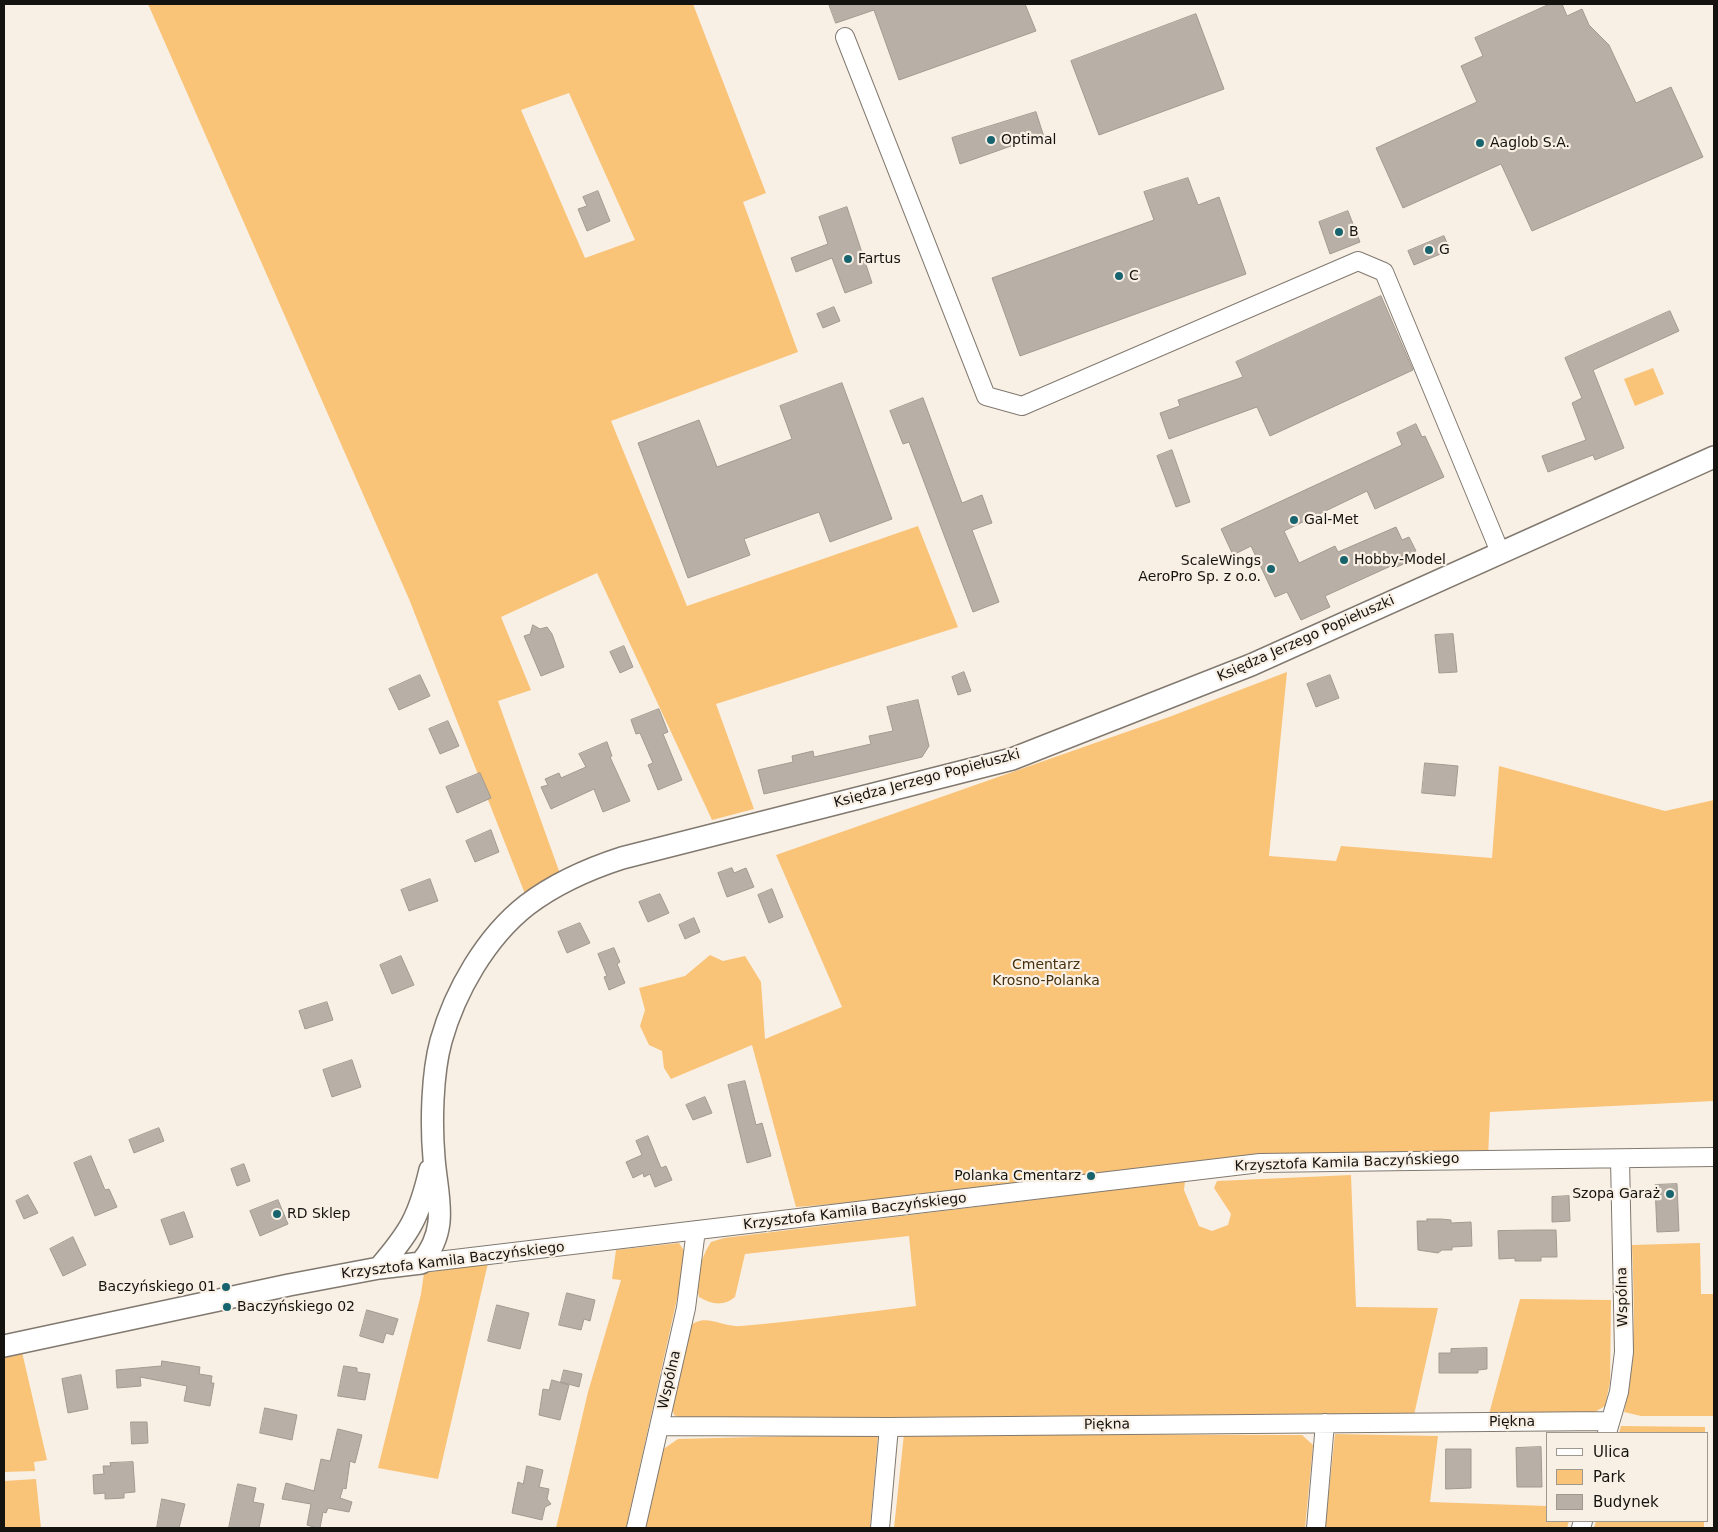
<!DOCTYPE html>
<html>
<head>
<meta charset="utf-8">
<style>
	body { margin:0 }
	#map { position:relative; width:1718px; height:1532px; overflow:hidden; background:#f9f0e5; font-family:"DejaVu Sans",sans-serif }
	canvas { display:block }
	.frame { position:absolute; inset:0; border:5px solid #15130f; pointer-events:none }
	.legend { position:absolute; left:1546px; top:1432px; width:162px; height:90px; box-sizing:border-box; background:#f9f0e5; border:1px solid #9e988f; margin:0; padding:6px 9px; list-style:none; font-size:15px; color:#15130f }
	.legend li { display:flex; align-items:center; gap:10px; height:25px }
	.legend b { width:25px; border:1px solid #9e988f }
</style>
</head>
<body>
<div id="map">
<canvas width="1718" height="1532"></canvas>
<div class="frame"></div>
<ul class="legend">
<li><b style="height:6px;background:#fff"></b>Ulica</li>
<li><b style="height:14px;background:#f9c378"></b>Park</li>
<li><b style="height:14px;background:#b8b0a6"></b>Budynek</li>
</ul>
</div>
<script>
const context = document.querySelector('canvas').getContext('2d');
context.lineJoin = 'round';
function paint(path, color) { context.fillStyle = color; context.fill(path, 'evenodd'); }
function stroke(path, color, width, dash) { context.strokeStyle = color; context.lineWidth = width; context.lineCap = dash ? 'butt' : 'round'; context.setLineDash(dash || []); context.stroke(path); }
function label(font, color, halo, rows, align = 'center') {
  context.font = font + ' "DejaVu Sans",sans-serif'; context.lineWidth = 4.5; context.setLineDash([]); context.textBaseline = 'middle'; context.strokeStyle = halo; context.fillStyle = color; for (const [text, x, y, turn = 0] of rows) {
    context.save(); context.translate(x, y); context.rotate((+turn || 0) * Math.PI / 180); context.textAlign = isNaN(turn) ? turn : align; if (halo) context.strokeText(text, 0, 0); context.fillText(text, 0, 0); context.restore();
  }
}
const green = new Path2D(`
	M148,4H693L766,193L743,202L798,352L611,421L687,606L918,526L958,627L716,704L754,809L712,820L597,573L501,617L531,690L498,701L563,882L529,904L409,599ZM569,93L635,240L585,258L521,110Z
	M1653,368L1664,394L1635,406L1624,379Z
	M1287,672L1269,856L1336,861L1341,846L1492,858L1499,766L1665,811L1714,800V1101L1490,1112L1488,1158L1260,1163L925,1197L796,1207L752,1045L671,1079L664,1068L662,1051L649,1045L640,1026L645,1010L639,988L685,976L710,955L723,961L745,956L761,982L765,1039L842,1007L776,855L1169,717Z
	M1351,1175L1356,1307L1438,1308L1414,1415L682,1419L674,1415L672,1408L688,1328C704,1311 722,1328 741,1326C800,1321 858,1313 916,1306L909,1236L745,1254L735,1297C723,1307 711,1304 699,1297C695,1279 701,1257 711,1242L724,1238L1185,1181L1184,1190L1199,1226L1212,1231L1228,1225L1231,1214L1214,1188L1217,1181Z
	M679,1243L685,1252V1263L626,1528H556L588,1392L621,1280L612,1279L616,1250Z
	M1700,1243L1701,1294H1714V1416H1641L1624,1412C1637,1355 1634,1303 1632,1245Z
	M488,1263L438,1479L378,1468L421,1294L424,1273Z
	M1520,1299L1611,1300L1610,1382L1605,1406L1595,1412L1489,1414Z
	M22,1352L47,1460L34,1462L35,1471L4,1472V1356Z
	M1621,1426L1705,1427V1433H1619Z
	M878,1434L870,1528H645L662,1450L678,1439Z
	M904,1434L1302,1435L1313,1445L1305,1528H894Z
	M1335,1434L1438,1436L1430,1502L1547,1506V1521H1569L1567,1528H1325Z
	M36,1479L41,1528H4V1481Z
	M1596,1521H1704V1528H1594Z`);
const building = new Path2D(`
	M829,4H1025L1036,31L899,80L874,10L836,23Z
	M1550,4H1562L1567,16L1582,9L1589,25L1609,45L1636,103L1671,87L1703,157L1532,231L1501,164L1403,208L1376,148L1477,102L1461,66L1483,56L1475,38Z
	M1196,14L1224,89L1099,135L1071,61Z
	M1036,112L1044,137L1031,141V139L960,164L952,138Z
	M1188,178L1198,205L1219,197L1246,274L1020,356L992,278L1154,220L1144,192Z
	M598,191L610,221L587,231L578,209L587,206L583,197Z
	M847,207L872,283L845,293L832,258L796,272L791,258L828,244L819,217Z
	M1348,211L1360,242L1330,254L1319,222Z
	M1444,236L1450,250L1414,265L1408,251Z
	M1381,296L1413,370L1270,436L1257,407L1169,439L1160,413L1180,406L1178,400L1243,377L1236,362Z
	M834,307L840,321L823,328L817,314Z
	M1670,311L1679,331L1593,370L1624,448L1595,460L1593,455L1548,472L1542,456L1586,440L1572,403L1582,398L1565,358Z
	M842,383L892,519L830,542L819,512L744,539L750,555L688,578L638,443L699,420L717,467L792,439L780,406Z
	M923,398L962,503L982,495L992,523L972,530L999,602L973,612L909,442L903,444L890,411Z
	M1416,424L1422,437L1425,436L1444,477L1375,509L1367,491L1284,531L1299,563L1335,546L1338,552L1396,527L1402,540L1409,537L1416,551L1408,554L1411,561L1394,568L1393,565L1325,596L1330,607L1301,620L1287,592L1275,597L1251,546L1233,555L1221,529L1402,445L1397,433Z
	M1172,450L1190,502L1176,507L1157,456Z
	M533,625L540,629L547,627L552,634L564,667L541,676L524,636L530,634Z
	M1453,634L1457,672L1439,673L1435,635Z
	M624,646L633,667L620,673L610,652Z
	M964,672L971,691L958,695L952,677Z
	M420,675L430,696L399,710L389,689Z
	M1330,675L1339,698L1316,707L1307,684Z
	M918,700L929,746L922,757L764,794L758,770L793,762L792,756L813,751L814,757L871,744L869,736L893,731L887,707Z
	M659,709L668,732L663,734L682,780L658,790L648,765L653,763L640,733L636,734L631,720Z
	M448,721L459,746L440,754L429,729Z
	M607,742L612,756L610,757L630,801L603,812L594,789L551,809L541,787L548,785L545,779L559,773L561,778L586,767L579,754Z
	M1425,763L1458,766L1455,796L1422,793Z
	M480,773L491,798L457,813L446,787Z
	M491,830L499,852L475,862L466,841Z
	M732,868L734,873L746,868L754,887L727,897L718,873Z
	M430,879L438,901L409,911L401,890Z
	M772,889L783,917L769,923L758,895Z
	M660,894L669,913L648,922L639,902Z
	M694,918L700,932L685,939L679,925Z
	M580,923L590,943L567,953L558,932Z
	M614,948L620,962L617,964L625,983L609,990L604,977L607,976L598,954Z
	M401,956L414,985L392,994L380,965Z
	M327,1002L333,1020L305,1029L299,1011Z
	M352,1060L361,1087L332,1097L323,1070Z
	M745,1081L756,1125L762,1123L771,1156L747,1163L728,1085Z
	M705,1097L712,1113L693,1120L686,1105Z
	M159,1128L164,1141L134,1153L129,1140Z
	M648,1136L661,1168L666,1166L672,1180L655,1187L650,1174L644,1177L643,1173L633,1178L626,1162L642,1155L636,1141Z
	M91,1156L105,1190L109,1189L117,1207L95,1216L74,1163Z
	M244,1164L250,1181L237,1186L231,1169Z
	M1677,1184L1679,1231L1657,1232L1655,1185Z
	M28,1195L38,1213L24,1219L16,1201Z
	M1569,1196L1570,1221L1552,1222V1197Z
	M278,1200L288,1224L260,1236L250,1211Z
	M184,1212L193,1237L170,1245L161,1220Z
	M1427,1219H1441L1451,1220V1223L1471,1222L1472,1246L1452,1247V1250H1442L1438,1253L1418,1250L1417,1221H1427Z
	M1536,1230H1556L1557,1257H1541V1261H1515V1258L1499,1259L1498,1231Z
	M73,1237L86,1265L63,1276L50,1249Z
	M567,1293L595,1300L590,1321L584,1319L581,1330L559,1325Z
	M497,1305L529,1313L520,1349L488,1341Z
	M367,1310L398,1319L393,1335L386,1333L383,1343L360,1336Z
	M1487,1348V1369L1478,1370V1373H1439V1353H1451V1349Z
	M162,1361L200,1367L199,1374L212,1376L211,1383H214L210,1406L184,1401L187,1386L140,1377L141,1386L117,1388L116,1370L161,1366Z
	M344,1366L357,1368V1372L370,1374L365,1400L338,1396Z
	M564,1370L582,1374L579,1387L561,1382Z
	M81,1375L88,1409L68,1413L62,1379Z
	M552,1380L569,1385L560,1420L539,1415L543,1389L549,1390Z
	M265,1408L297,1415L292,1440L260,1433Z
	M131,1422H147L148,1443L132,1444Z
	M338,1429L362,1435L355,1463L350,1461L346,1489L343,1488L340,1498L352,1502L349,1512L328,1508L326,1513L323,1512L320,1528H317L307,1525L311,1504L282,1499L286,1483L314,1491L321,1459L330,1461Z
	M1541,1447L1542,1487H1517L1516,1448Z
	M1446,1449H1471V1488L1446,1489Z
	M133,1462L135,1492L124,1493V1498L105,1499V1493L94,1494L93,1475L104,1474L103,1466H111L110,1463Z
	M527,1466L543,1470L539,1487L549,1489L547,1499L551,1504L545,1507L542,1520L512,1513L518,1482L523,1484Z
	M238,1484L256,1488L253,1502L264,1504L259,1528H229Z
	M162,1499L185,1504L179,1528H157Z`);
const minor = new Path2D(`
	M845,37L986,396L1022,406L1358,261L1384,272L1500,552
	M421,1263L1260,1163L1714,1157
	M659,1426L889,1427L1610,1421
	M1607,1433L1619,1392L1624,1352L1620,1159
	M636,1528L686,1308L696,1230
	M880,1528L889,1427
	M1316,1528L1325,1423
	M1581,1528L1583,1521`);
const tertiary = new Path2D(`
	M421,1263C450,1228 437,1198 434,1158C431,1124 432,1074 441,1041C455,991 486,937 527,905C556,883 588,869 622,858L1012,759L1251,665L1714,457
	M379,1268C410,1232 419,1217 430,1170
	M4,1346L289,1285L379,1268L421,1263`);
const markers = [
	[991,140,5,"#18646e"],
	[1480,143,5,"#18646e"],
	[1339,232,5,"#18646e"],
	[1429,250,5,"#18646e"],
	[848,259,5,"#18646e"],
	[1119,276,5,"#18646e"],
	[1294,520,5,"#18646e"],
	[1344,560,5,"#18646e"],
	[1271,569,5,"#18646e"],
	[1091,1176,5,"#18646e"],
	[1670,1194,5,"#18646e"],
	[277,1214,5,"#18646e"],
	[226,1287,5,"#18646e"],
	[227,1307,5,"#18646e"]
];
const poiNames = [
	["Optimal",1001,140],
	["Aaglob S.A.",1490,143],
	["B",1349,232],
	["G",1439,250],
	["Fartus",858,259],
	["C",1129,276],
	["Gal-Met",1304,520],
	["Hobby-Model",1354,560],
	["ScaleWings",1261,561,"right"],
	["AeroPro Sp. z o.o.",1261,577,"right"],
	["Polanka Cmentarz",1081,1176,"right"],
	["Szopa Garaż",1660,1194,"right"],
	["RD Sklep",287,1214],
	["Baczyńskiego 01",216,1287,"right"],
	["Baczyńskiego 02",237,1307]
];
const streetNames = [
	["Księdza Jerzego Popiełuszki",1306,639,-24],
	["Księdza Jerzego Popiełuszki",927,779,-15],
	["Krzysztofa Kamila Baczyńskiego",1347,1163,-2],
	["Krzysztofa Kamila Baczyńskiego",855,1212,-7],
	["Krzysztofa Kamila Baczyńskiego",453,1261,-7],
	["Wspólna",1623,1297,-91],
	["Wspólna",670,1380,-77],
	["Piękna",1512,1422],
	["Piękna",1107,1425,-1]
];
const parkNames = [
	["Cmentarz",1046,965],
	["Krosno-Polanka",1046,981]
];
paint(green, '#f9c378');
paint(building, '#b8b0a6');
stroke(building, '#a29a90', 1);
stroke(minor, '#81796f', 20);
stroke(tertiary, '#81796f', 24);
stroke(minor, '#fff', 18);
stroke(tertiary, '#fff', 21);
for (const [x, y, r, color] of markers) { const dot = new Path2D(); dot.arc(x, y, r, 0, 2 * Math.PI); context.fillStyle = color; context.fill(dot); stroke(dot, '#f9f0e5', 2); }
label('14px', '#15130f', '#f9f0e5', poiNames, 'left');
label('14px', '#15130f', '#f9f0e5', streetNames);
label('14px', '#47300d', '#f9f0e5', parkNames);
</script>
</body>
</html>
